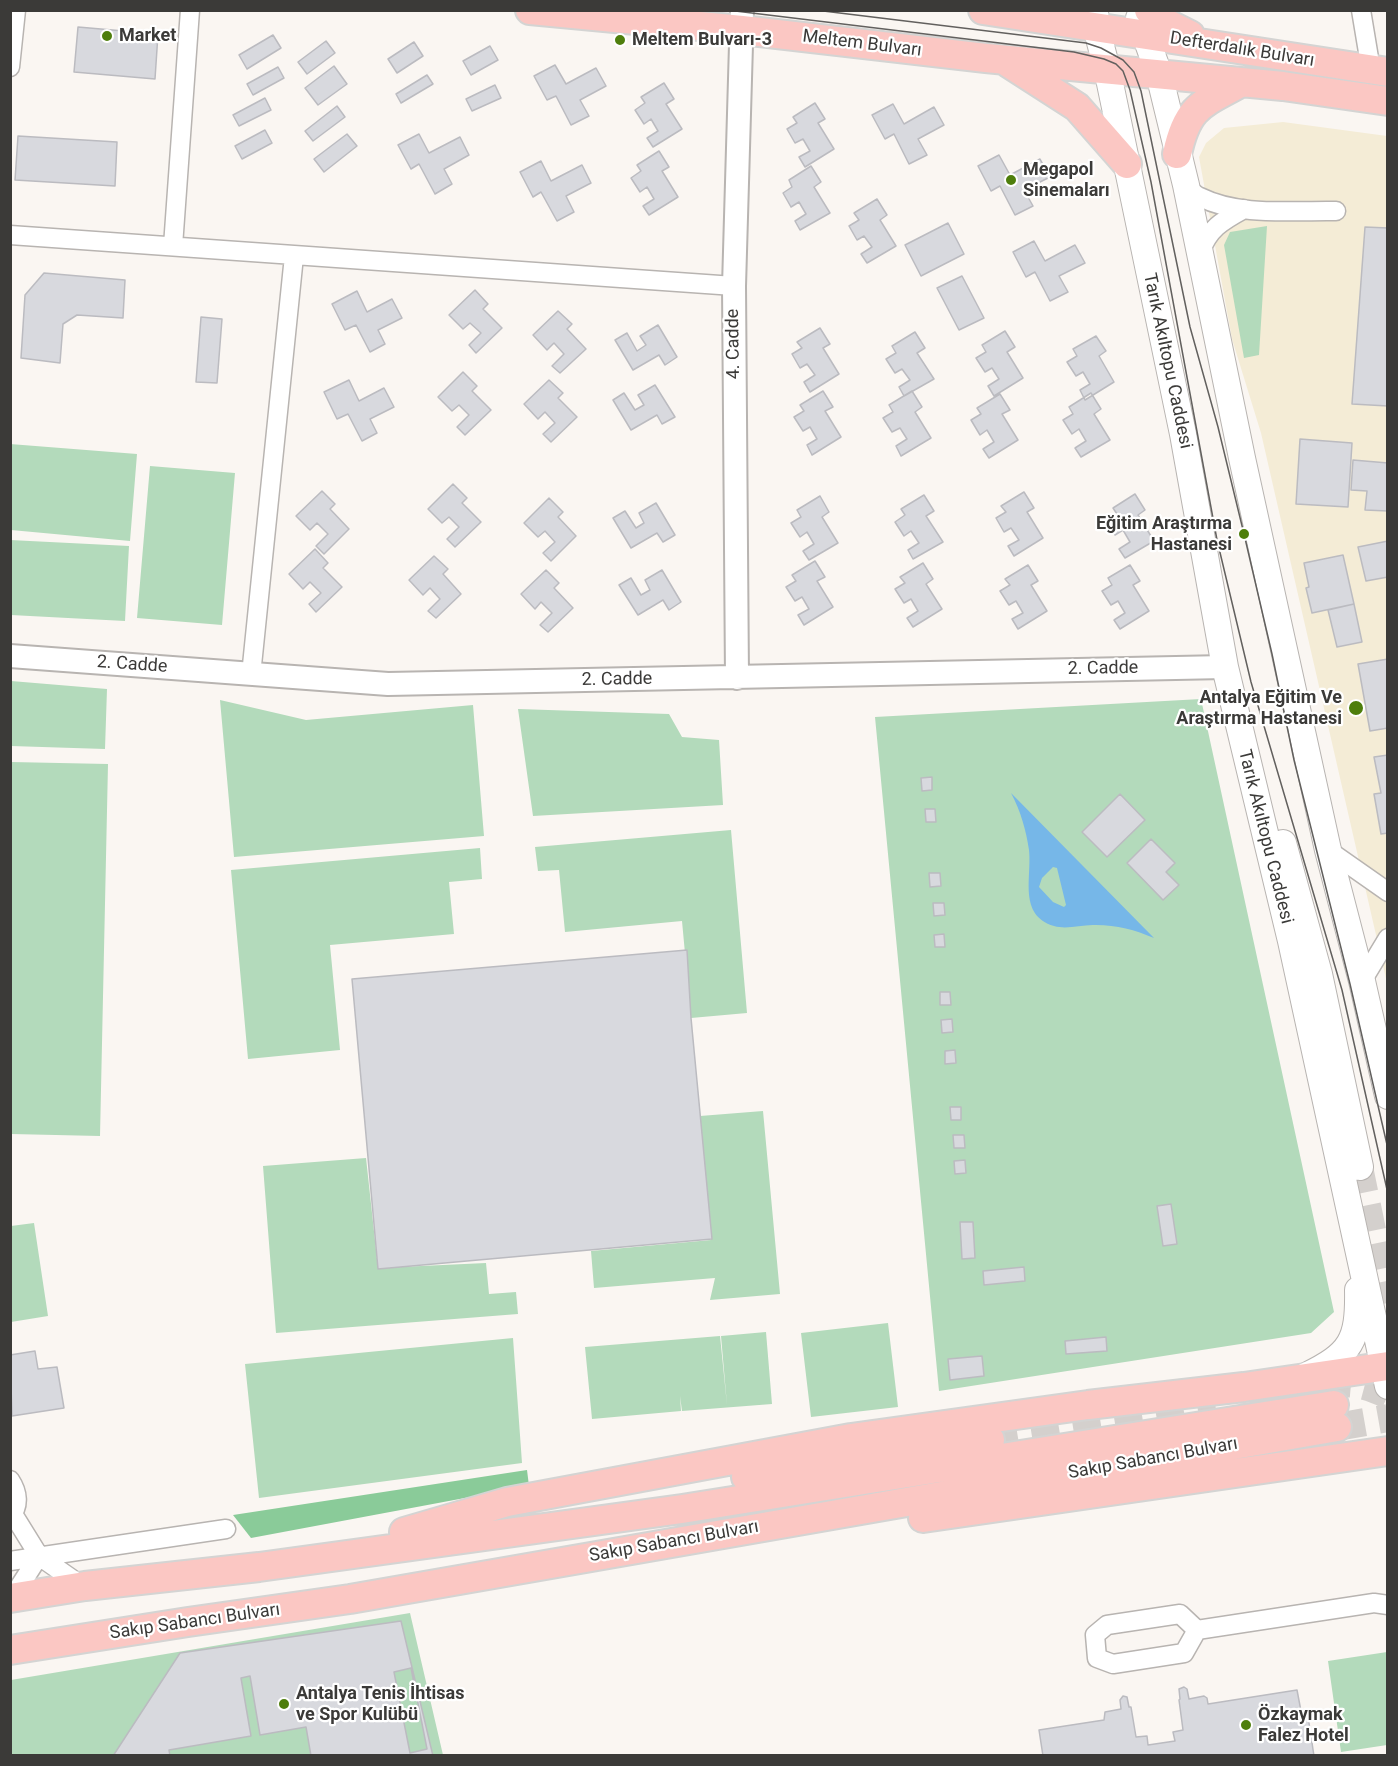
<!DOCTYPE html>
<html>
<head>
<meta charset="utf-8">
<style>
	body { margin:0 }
	#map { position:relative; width:1398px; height:1766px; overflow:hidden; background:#faf6f2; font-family:Roboto,sans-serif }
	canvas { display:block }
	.frame { position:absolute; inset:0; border:12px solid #3b3a38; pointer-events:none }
</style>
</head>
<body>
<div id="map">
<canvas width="1398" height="1766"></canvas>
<div class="frame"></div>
</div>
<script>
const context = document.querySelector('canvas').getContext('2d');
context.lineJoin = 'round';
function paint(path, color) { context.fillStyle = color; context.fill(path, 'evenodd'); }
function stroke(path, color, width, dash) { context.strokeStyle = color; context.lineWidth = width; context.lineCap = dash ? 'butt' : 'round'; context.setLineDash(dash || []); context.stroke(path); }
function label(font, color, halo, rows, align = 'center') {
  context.font = font + ' Roboto,sans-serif'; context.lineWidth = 4.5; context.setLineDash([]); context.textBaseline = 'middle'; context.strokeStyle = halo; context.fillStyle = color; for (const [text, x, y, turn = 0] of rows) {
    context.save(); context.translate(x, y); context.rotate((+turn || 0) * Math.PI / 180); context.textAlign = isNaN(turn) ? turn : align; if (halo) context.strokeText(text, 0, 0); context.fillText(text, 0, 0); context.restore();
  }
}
const medical = new Path2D(`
	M1283,122L1387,136V983L1261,433L1232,339L1199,157L1206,143L1224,128Z`);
const green = new Path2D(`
	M1267,226L1259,355L1244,358L1224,245L1230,232Z
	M10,444L137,454L130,541L11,530Z
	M150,466L235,473L222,625L137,618Z
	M10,540L129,546L125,621L11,615Z
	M11,681L107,689L105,749L11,746Z
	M1201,699L1334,1312L1311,1333L939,1391L875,717Z
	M220,700L306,720L473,705L484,836L234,857Z
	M518,709L669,714L682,737L719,740L723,805L533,816Z
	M11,762L108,764L100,1136L11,1134Z
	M731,830L747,1013L691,1018L682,921L565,932L559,870L538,871L535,847Z
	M480,848L482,879L449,882L454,934L330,945L340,1050L248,1059L231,870Z
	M763,1111L780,1294L710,1300L715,1278L594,1288L591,1251L711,1240L700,1116Z
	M366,1158L378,1268L486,1263L489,1294L516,1292L518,1314L276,1333L263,1166Z
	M34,1223L48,1316L11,1322V1226Z
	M888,1323L898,1407L811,1417L801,1333Z
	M766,1332L772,1404L682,1411L680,1396L681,1411L592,1419L585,1347L720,1336L727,1405L721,1336Z
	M513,1338L522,1463L259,1498L245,1364Z
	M410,1613L443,1755L11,1756V1680Z
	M1387,1652V1745L1341,1752L1328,1661Z`);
const forest = new Path2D(`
	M527,1470L529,1486L251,1538L233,1515Z`);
const water = new Path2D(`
	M1011,793L1154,938C1135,930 1117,925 1096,925C1082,924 1068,930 1054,926C1018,915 1032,878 1029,850C1026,830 1021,812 1011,793ZM1053,867L1057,868L1066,905L1064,907L1053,902L1039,887L1042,878Z`);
const building = new Path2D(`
	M78,27L158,34L155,79L74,72Z
	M273,35L281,48L247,69L239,55Z
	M326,41L335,53L307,74L298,62Z
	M414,42L423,56L397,73L388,59Z
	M490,46L498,60L471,75L463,61Z
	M555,65L566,84L596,68L606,86L580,100L589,116L571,125L556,96L547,100L534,76Z
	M334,66L347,84L318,105L305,88Z
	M278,67L284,78L253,95L247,84Z
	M427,75L433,84L401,103L396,94Z
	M664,83L674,99L666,104L682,129L653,147L647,138L658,131L651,119L644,124L635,110L645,103L641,97Z
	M495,85L501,98L472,111L466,99Z
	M265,98L271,110L239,126L233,115Z
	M815,103L825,119L818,123L834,149L805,167L799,157L810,151L803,139L795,143L787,129L797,123L793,117Z
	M893,104L904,124L934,107L944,125L918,139L927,155L909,164L894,134L885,139L872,115Z
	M337,106L345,117L313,141L305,131Z
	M265,130L272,143L242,159L235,146Z
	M347,134L357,146L324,172L314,159Z
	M419,134L429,153L460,137L469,155L444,169L452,184L435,194L419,164L411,169L398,145Z
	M18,136L117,142L115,186L15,180Z
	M659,151L669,167L662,171L678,197L649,215L643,206L654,199L647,187L640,192L631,178L641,171L637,165Z
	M999,155L1010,175L1040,159L1050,177L1024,190L1033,206L1015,215L1000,186L991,191L978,166Z
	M541,161L551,181L582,165L591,183L566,196L574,212L557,221L541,192L533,197L520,172Z
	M811,166L821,182L814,187L830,213L800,230L795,221L806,214L799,202L791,207L783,193L792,187L789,180Z
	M877,199L887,215L880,220L896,246L867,263L861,254L872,247L864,236L857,240L849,226L859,220L854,213Z
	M948,223L964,254L921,276L905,245Z
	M1365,227L1388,228V406L1352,404Z
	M1034,241L1045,261L1075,245L1085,263L1059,276L1068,292L1050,301L1035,272L1026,277L1013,252Z
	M44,273L125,280L123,318L77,315L63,324L60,363L21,358L25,295Z
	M962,276L984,318L959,330L937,288Z
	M475,290L488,304L483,309L502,328L476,353L469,345L481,333L470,323L463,329L449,315Z
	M357,291L367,312L392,299L402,318L378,330L385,344L370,352L356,325L345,330L332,304Z
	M558,311L572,324L567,329L586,349L560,373L552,366L564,354L554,343L547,350L533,335Z
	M201,317L222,319L217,383L196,382Z
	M658,325L677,357L665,365L659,355L633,370L615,340L627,333L637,351L646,345L640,336Z
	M820,328L830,344L823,348L839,374L810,392L804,382L815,375L807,364L800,368L792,354L802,348L797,342Z
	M1005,331L1015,347L1007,352L1023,378L994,396L988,386L999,379L992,368L985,372L976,358L986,352L982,345Z
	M915,332L925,348L917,353L934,379L904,396L899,387L910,380L902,369L895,373L886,359L896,353L892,346Z
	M1096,336L1106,351L1099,356L1114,382L1085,400L1080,390L1090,384L1083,372L1076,376L1067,362L1077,356L1073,349Z
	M463,372L477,386L472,391L491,410L465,435L457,427L469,415L459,405L452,411L438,397Z
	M349,380L359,401L384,388L394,407L370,419L377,433L362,441L348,414L337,419L324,392Z
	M549,380L563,393L558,398L577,417L551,442L543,434L555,423L545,412L538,419L524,404Z
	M655,385L675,417L662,424L657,415L631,430L613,400L624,393L635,410L644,405L638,395Z
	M823,391L833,407L825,411L841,437L812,455L807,445L817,439L810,427L803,431L794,417L804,411L800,405Z
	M912,391L922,407L915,412L931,438L901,456L896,446L907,439L900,428L892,432L883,418L893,412L889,405Z
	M1091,393L1101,409L1094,414L1110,440L1081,457L1075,448L1086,441L1079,429L1072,434L1063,420L1073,414L1069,407Z
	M1000,394L1010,410L1002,414L1018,440L989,458L983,449L994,442L987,430L980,435L971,420L981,414L977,408Z
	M1300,439L1352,443L1348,507L1296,504Z
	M1353,460L1388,463V511L1365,510L1367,491L1351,490Z
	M453,484L467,498L462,503L481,522L455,547L447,539L459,527L449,517L442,523L428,509Z
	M322,491L335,504L330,509L349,529L324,554L316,546L328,534L317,523L310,530L296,516Z
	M1024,492L1034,508L1027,512L1043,538L1014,556L1008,546L1019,540L1011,528L1004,532L996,518L1006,512L1001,506Z
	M1135,494L1145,510L1138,515L1154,541L1125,558L1119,549L1130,542L1123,530L1115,535L1107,521L1117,514L1113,508Z
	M924,495L934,511L926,516L943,542L913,559L908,550L919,543L911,531L904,536L895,522L905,515L901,509Z
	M820,496L829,512L822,517L838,543L809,560L803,551L814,544L807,532L800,537L791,523L801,517L797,510Z
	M549,498L563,512L558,517L576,536L551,561L543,553L555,542L545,531L538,537L524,523Z
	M656,503L675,535L663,542L657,533L631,548L613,518L625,511L636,528L644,523L639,513Z
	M1388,541V577L1366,581L1358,547Z
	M315,549L328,563L323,568L342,587L316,612L309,604L321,593L310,582L303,589L289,574Z
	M1343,555L1354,604L1312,613L1306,588L1309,587L1304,563Z
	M434,556L448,569L443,574L461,594L436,618L428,611L440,599L430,588L423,595L409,580Z
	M815,561L825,577L817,581L833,607L804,625L798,615L809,609L802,597L795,601L786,587L796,581L792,575Z
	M923,563L933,579L926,584L942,609L913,627L907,618L918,611L911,599L904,603L895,589L905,583L900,577Z
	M1028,565L1038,581L1031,585L1047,611L1018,629L1012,619L1023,613L1016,601L1009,605L1000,591L1010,585L1005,579Z
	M1130,565L1140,581L1133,585L1149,611L1120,629L1114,620L1125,613L1118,601L1111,605L1102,591L1112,585L1108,578Z
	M546,570L559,583L554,588L573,608L548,632L540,625L552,613L541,602L535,609L521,594Z
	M662,570L681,602L669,610L663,600L638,615L619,585L631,578L641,595L650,590L645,580Z
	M1354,604L1362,642L1337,647L1328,610Z
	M1388,659V728L1370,731L1358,664Z
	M1388,755V833L1381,834L1374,794L1381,793L1374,757Z
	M932,777V790L922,791L921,778Z
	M1120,794L1145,820L1107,857L1082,832Z
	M925,809H935L936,822H926Z
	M1151,839L1175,863L1166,872L1179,885L1163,900L1127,863Z
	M929,873H940L941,886L930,887Z
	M933,903H944L945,915L934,916Z
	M944,934L945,947H935L934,935Z
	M687,950L691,1018L712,1239L378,1269L352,979Z
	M940,992H950L951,1005H940Z
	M952,1019L953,1032L942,1033L941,1020Z
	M955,1050L956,1063L945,1064V1051Z
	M950,1107H961V1120H951Z
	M953,1135H964L965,1148H954Z
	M965,1160L966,1173L955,1174L954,1161Z
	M1171,1204L1177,1244L1163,1246L1157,1206Z
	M960,1222H973L975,1258L962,1259Z
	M1024,1267L1025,1281L984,1285L983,1271Z
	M1106,1337L1107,1351L1066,1354L1065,1341Z
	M35,1351L38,1369L57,1367L64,1408L12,1416L10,1355Z
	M982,1356L984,1376L950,1380L948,1359Z
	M401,1621L433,1756H113L180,1653Z
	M411,1668L427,1749L410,1753L394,1672Z
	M250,1676L260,1735L306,1727L311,1756H170L169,1750L251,1736L241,1678Z
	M1184,1687L1187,1689L1189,1699L1204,1696L1207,1698L1208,1704L1297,1690L1301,1711L1307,1710L1314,1756H1043L1039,1730L1104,1720L1105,1712L1121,1709L1120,1700L1123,1696L1127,1697L1129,1707H1131L1136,1737L1147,1736L1148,1745L1175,1741L1173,1732L1183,1730L1179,1700L1180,1699L1179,1689Z`);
const secondaryTunnel = new Path2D(`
	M1360,1167L1388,1303`);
const primaryTunnel = new Path2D(`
	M1323,1385C1350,1381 1364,1384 1388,1395
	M1337,1427L1388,1418
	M990,1440L1215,1403`);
const minor = new Path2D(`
	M1361,10L1371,70
	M10,67L16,10
	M1186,185C1190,189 1194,195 1200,197C1240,217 1292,210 1336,211
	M10,235L734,286
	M173,246L190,10
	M1200,253C1208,229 1222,221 1244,209
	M251,675L294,256
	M1328,850L1388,892
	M1362,981L1388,938
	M10,1480C18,1492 20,1506 10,1517
	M13,1514L39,1556L82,1586
	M10,1561L226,1529
	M12,1598L39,1556
	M1197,1630L1184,1653L1113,1664L1097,1658L1095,1635L1107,1625L1180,1614L1197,1630L1374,1603L1388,1605`);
const tertiary = new Path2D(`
	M10,656L388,684L1225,667
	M737,678L734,286L742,10`);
const secondary = new Path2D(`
	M1095,10L1096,27L1107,69L1183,434L1225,667L1291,941L1388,1386
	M1139,18L1159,74L1186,185L1242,458L1328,850L1362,981L1388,1096
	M1283,843L1319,974L1360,1167
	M1306,1376C1351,1354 1359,1341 1358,1290`);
const primary = new Path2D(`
	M530,10L742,30L986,58L1283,86L1388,101
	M983,10L1388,72
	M1149,10L1164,22L1190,35
	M1007,62L1077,107L1127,164
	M1177,154C1187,106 1202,104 1242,82
	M746,1477L990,1440
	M923,1518L1388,1451
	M404,1532L507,1502L851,1438L1088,1405L1244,1387L1388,1366
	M10,1598L85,1586L259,1567L682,1509L1334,1405
	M10,1650L188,1622L350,1599L1337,1427`);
const tram = new Path2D(`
	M727,10L1074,52L1104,59L1116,64L1123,71L1130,90L1151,182L1217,540L1251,682L1342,990L1388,1194
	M815,10L1086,43L1101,48L1123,60L1134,72L1141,91L1190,327L1218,427L1244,534L1272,654L1294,760L1350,984L1388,1149`);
const markers = [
	[107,36,6,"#4e7e0c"],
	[620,40,6,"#4e7e0c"],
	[1011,180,6,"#4e7e0c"],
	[1244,534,6,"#4e7e0c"],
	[1356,708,8,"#4e7e0c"],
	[284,1704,6,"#4e7e0c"],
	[1246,1725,6,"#4e7e0c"]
];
const poiNames = [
	["Market",119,36],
	["Meltem Bulvarı-3",632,40],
	["Megapol",1023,170],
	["Sinemaları",1023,191],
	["Eğitim Araştırma",1232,524,"right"],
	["Hastanesi",1232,545,"right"],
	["Antalya Eğitim Ve",1342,698,"right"],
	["Araştırma Hastanesi",1342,719,"right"],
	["Antalya Tenis İhtisas",296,1694],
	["ve Spor Kulübü",296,1715],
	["Özkaymak",1258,1715],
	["Falez Hotel",1258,1736]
];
const streetNames = [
	["Meltem Bulvarı",862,44,7],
	["Defterdalık Bulvarı",1242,50,9],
	["4. Cadde",734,344,-91],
	["Tarık Akıltopu Caddesi",1167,361,78],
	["2. Cadde",132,665,4],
	["2. Cadde",1103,669,-1],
	["2. Cadde",617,680,-1],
	["Tarık Akıltopu Caddesi",1265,837,76],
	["Sakıp Sabancı Bulvarı",1153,1459,-10],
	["Sakıp Sabancı Bulvarı",674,1542,-10],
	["Sakıp Sabancı Bulvarı",195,1622,-8]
];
paint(medical, '#f4ecd6');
paint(green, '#b3dabb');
paint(forest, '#8acb99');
paint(water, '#76b7e8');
paint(building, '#d8d9de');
stroke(building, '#bbbbc0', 1.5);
stroke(secondaryTunnel, '#d4d0cd', 26, [26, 13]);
stroke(primaryTunnel, '#d4d0cd', 28, [28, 14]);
stroke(minor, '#b8b4b1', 21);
stroke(tertiary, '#b8b4b1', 26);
stroke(secondary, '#b8b4b1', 28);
stroke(primary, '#d4d4d3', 32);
stroke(minor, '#fff', 18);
stroke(tertiary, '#fff', 22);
stroke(secondary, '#fff', 26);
stroke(primary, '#fbc7c3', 28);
stroke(tram, '#62605e', 1.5);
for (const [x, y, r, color] of markers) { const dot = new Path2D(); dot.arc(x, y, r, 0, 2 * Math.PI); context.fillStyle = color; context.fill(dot); stroke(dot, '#fff', 2); }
label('bold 18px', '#3b3a38', '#fff', poiNames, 'left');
label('18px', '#3b3a38', '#fff', streetNames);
</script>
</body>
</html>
